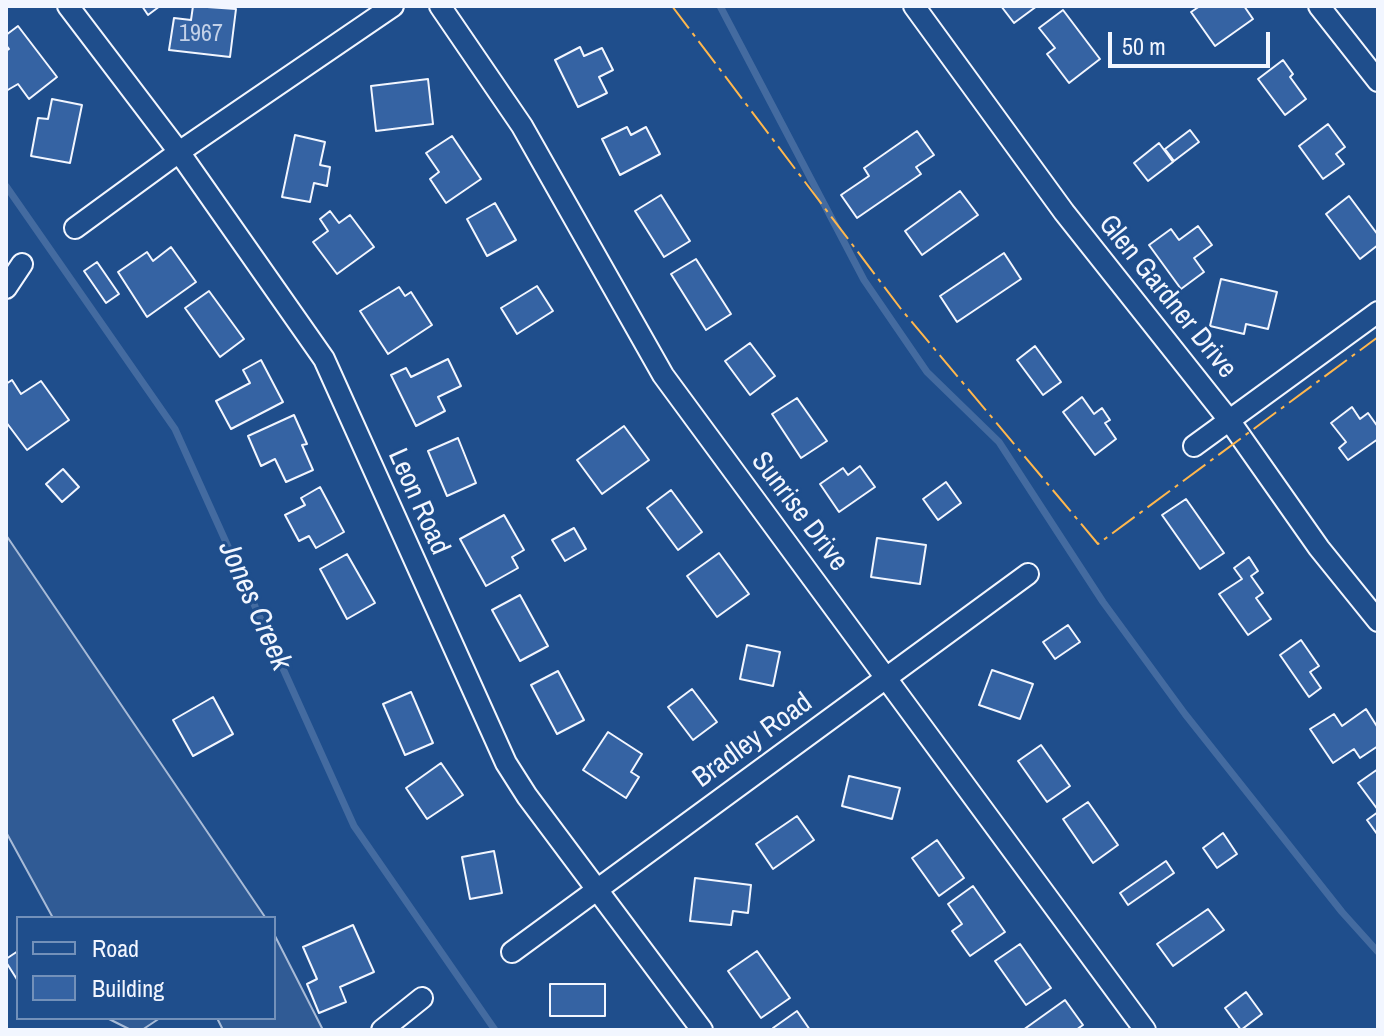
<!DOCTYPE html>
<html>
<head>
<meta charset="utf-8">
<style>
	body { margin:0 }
	#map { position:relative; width:1384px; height:1036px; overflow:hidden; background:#1f4e8c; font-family:"Archivo Narrow",sans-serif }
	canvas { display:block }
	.frame { position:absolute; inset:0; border:8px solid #f2f6ff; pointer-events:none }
	.legend { position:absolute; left:16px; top:916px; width:260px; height:104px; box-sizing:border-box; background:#1f4e8c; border:2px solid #7391ba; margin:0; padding:10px 14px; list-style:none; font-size:24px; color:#f2f6ff }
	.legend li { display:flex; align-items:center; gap:16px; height:40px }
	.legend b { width:40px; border:2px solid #7391ba }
	.scale { position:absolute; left:1108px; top:32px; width:162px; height:36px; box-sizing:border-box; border:4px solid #f2f6ff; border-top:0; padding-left:10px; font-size:24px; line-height:28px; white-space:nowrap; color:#f2f6ff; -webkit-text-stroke:6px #1f4e8c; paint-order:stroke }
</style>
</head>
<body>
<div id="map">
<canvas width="1384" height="1036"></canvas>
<div class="frame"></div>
<ul class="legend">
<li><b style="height:10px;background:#1f4e8c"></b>Road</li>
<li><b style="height:22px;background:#3563a3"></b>Building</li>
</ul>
<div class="scale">50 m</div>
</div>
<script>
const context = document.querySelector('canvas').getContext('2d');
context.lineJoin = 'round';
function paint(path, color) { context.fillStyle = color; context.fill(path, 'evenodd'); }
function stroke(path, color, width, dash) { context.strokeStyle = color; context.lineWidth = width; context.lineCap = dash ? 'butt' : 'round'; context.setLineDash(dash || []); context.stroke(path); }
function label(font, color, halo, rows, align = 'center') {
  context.font = font + ' "Archivo Narrow",sans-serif'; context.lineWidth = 6; context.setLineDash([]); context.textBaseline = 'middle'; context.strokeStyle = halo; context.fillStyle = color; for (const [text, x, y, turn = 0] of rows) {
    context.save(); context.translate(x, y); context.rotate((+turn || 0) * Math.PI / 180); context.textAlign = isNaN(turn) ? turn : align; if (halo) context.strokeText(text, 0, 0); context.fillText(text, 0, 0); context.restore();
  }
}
const built = new Path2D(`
	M6,535L265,917L266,918H53L6,832Z
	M274,934L323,1030H223L217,1018H274Z
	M107,1018H160L142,1030H131Z`);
const stream = new Path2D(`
	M720,6L864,280L927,372L999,442L1103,602L1185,714L1342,912L1378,952
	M6,186L175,429L354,826L495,1030`);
const building = new Path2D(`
	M142,6H160L148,15Z
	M193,6L236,9L230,57L169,50L174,18L191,20Z
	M1001,6H1037L1014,23Z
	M1200,6H1244L1253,19L1215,46L1191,12Z
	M1063,10L1100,59L1069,83L1047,54L1055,48L1039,28Z
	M18,26L57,77L29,99L18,84L6,91V51L9,49L6,45V35Z
	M580,47L584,56L602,48L613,70L599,77L607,93L578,107L555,60Z
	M1283,60L1293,74L1290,77L1306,99L1285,115L1258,79Z
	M428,79L433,124L376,131L371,86Z
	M52,99L82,105L70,163L31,156L38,118L48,119Z
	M1328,124L1345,147L1336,154L1344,164L1323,179L1299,146Z
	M627,127L631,135L646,127L660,154L620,175L602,139Z
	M1190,130L1199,142L1174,161L1165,149Z
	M917,131L934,155L916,167L921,174L857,218L841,195L869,176L864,168Z
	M295,135L325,142L320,165L330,167L327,186L314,183L310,202L282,197Z
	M452,136L481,179L446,203L430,179L439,172L426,153Z
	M1159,143L1173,162L1148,181L1134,163Z
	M960,191L978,215L922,255L905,231Z
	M661,195L690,241L664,257L635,211Z
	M1349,196L1378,235V245L1360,259L1326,214Z
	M495,203L516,240L487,256L467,219Z
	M330,211L339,223L350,215L374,247L337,274L313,242L328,231L320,219Z
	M1198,226L1212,245L1194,258L1204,272L1181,289L1149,245L1171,229L1179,240Z
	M171,247L196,282L147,317L118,272L147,252L153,261Z
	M1004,253L1021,279L957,322L940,296Z
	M696,259L731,314L706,330L671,274Z
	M97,262L119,294L106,303L84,271Z
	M1221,279L1277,292L1268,329L1246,324L1244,334L1210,326Z
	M537,286L553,311L517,334L501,308Z
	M399,287L405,296L411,292L432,325L388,354L360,311Z
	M209,291L244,339L220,357L185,308Z
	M750,343L775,376L750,395L725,361Z
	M1035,346L1061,382L1043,395L1017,360Z
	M448,359L461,386L438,397L445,411L416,426L391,375L406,368L411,377Z
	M261,360L283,402L231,429L216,401L250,383L243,370Z
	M12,380L21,394L41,381L69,420L27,450L6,422V384Z
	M1082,397L1094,414L1102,408L1110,420L1105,423L1116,439L1095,455L1063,412Z
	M797,398L827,441L801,458L772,414Z
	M1352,407L1360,419L1368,413L1378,427V439L1348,460L1339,448L1346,442L1331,423Z
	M294,415L307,444L302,445L313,470L286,482L275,459L261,466L248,436Z
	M624,426L649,460L602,494L577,460Z
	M458,438L476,483L447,496L428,451Z
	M860,466L875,487L839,512L820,484L843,468L848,475Z
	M63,469L79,487L62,502L46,484Z
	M946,482L961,503L938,520L923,499Z
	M320,487L344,532L316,548L309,536L299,541L285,515L305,505L301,498Z
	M671,490L702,532L678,550L647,508Z
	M1186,499L1224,553L1200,569L1162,515Z
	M504,515L524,550L512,557L518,568L486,586L460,539Z
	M574,528L586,549L565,561L552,540Z
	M877,538L926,545L920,584L871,577Z
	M719,553L749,594L717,617L687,576Z
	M347,554L375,603L347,619L320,569Z
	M1249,557L1258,571L1251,576L1263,593L1256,598L1271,619L1248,635L1219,594L1242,579L1234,568Z
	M520,595L548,646L520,661L492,610Z
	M1068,625L1080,642L1055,659L1043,642Z
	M1301,640L1319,666L1310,672L1321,688L1309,697L1280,655Z
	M747,645L780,652L773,686L740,679Z
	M992,670L1033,684L1020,719L979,705Z
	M558,671L584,720L557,734L531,685Z
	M692,689L717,722L693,740L668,707Z
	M411,692L433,743L405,755L383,704Z
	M213,697L233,734L193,756L173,720Z
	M1366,709L1378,728V746L1360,758L1354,749L1333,763L1310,729L1334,714L1342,726Z
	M608,732L642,754L631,772L639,777L626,798L583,770Z
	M1041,745L1070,786L1047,802L1018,761Z
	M441,763L463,795L427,819L406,788Z
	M1378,769V810L1358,783Z
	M849,776L900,788L892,819L842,806Z
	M1088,802L1118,845L1093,863L1063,819Z
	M1378,812V834H1377L1367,820Z
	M797,816L814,840L773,869L756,844Z
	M1223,833L1237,854L1217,868L1203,848Z
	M937,840L964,878L939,896L912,858Z
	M494,851L502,893L470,899L462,857Z
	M1166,861L1174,873L1128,905L1120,893Z
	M695,878L751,885L748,913L733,911L731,925L690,921Z
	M973,886L1005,932L970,956L952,931L962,924L948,904Z
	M1208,909L1224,930L1173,966L1157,944Z
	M353,925L374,972L340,987L346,1002L319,1013L307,984L317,979L303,947Z
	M1020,944L1051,988L1026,1005L995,961Z
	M18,951V981L6,962V959Z
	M757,951L790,998L761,1018L728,971Z
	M550,984H605V1016H550Z
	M1246,992L1262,1014L1241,1030L1225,1008Z
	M1065,1000L1083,1025L1076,1030H1023Z
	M797,1011L810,1030H774L773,1028Z`);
const minor = new Path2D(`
	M68,6L179,152L324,359L506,763L527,796L702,1030
	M440,6L522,126L663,375L1145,1030
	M914,6L1064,212L1229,420L1319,548L1378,621
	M1319,6L1378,81
	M75,228L179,152L393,6
	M6,288L22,264
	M1194,446L1378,312
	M512,952L1028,574
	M382,1030L422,998`);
const power = new Path2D(`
	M672,6L901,309L1098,544L1378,337`);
const numberNames = [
	["1967",201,35]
];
const streetNames = [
	["Glen Gardner Drive",1167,297,51],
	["Leon Road",418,502,66],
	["Sunrise Drive",799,512,53],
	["Bradley Road",753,741,-36]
];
const waterNames = [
	["Jones Creek",254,606,66]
];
paint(built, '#305b95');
stroke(built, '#a8bbd7', 2);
stroke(stream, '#446ba0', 7);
paint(building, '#3563a3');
stroke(building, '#f2f6ff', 2);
stroke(minor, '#f2f6ff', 24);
stroke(minor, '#1f4e8c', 20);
stroke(power, '#ffb74d', 2, [28, 6, 4, 6]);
label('24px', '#c3d1e8', null, numberNames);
label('28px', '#f2f6ff', '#1f4e8c', streetNames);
label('italic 30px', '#f2f6ff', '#1f4e8c', waterNames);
</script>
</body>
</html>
